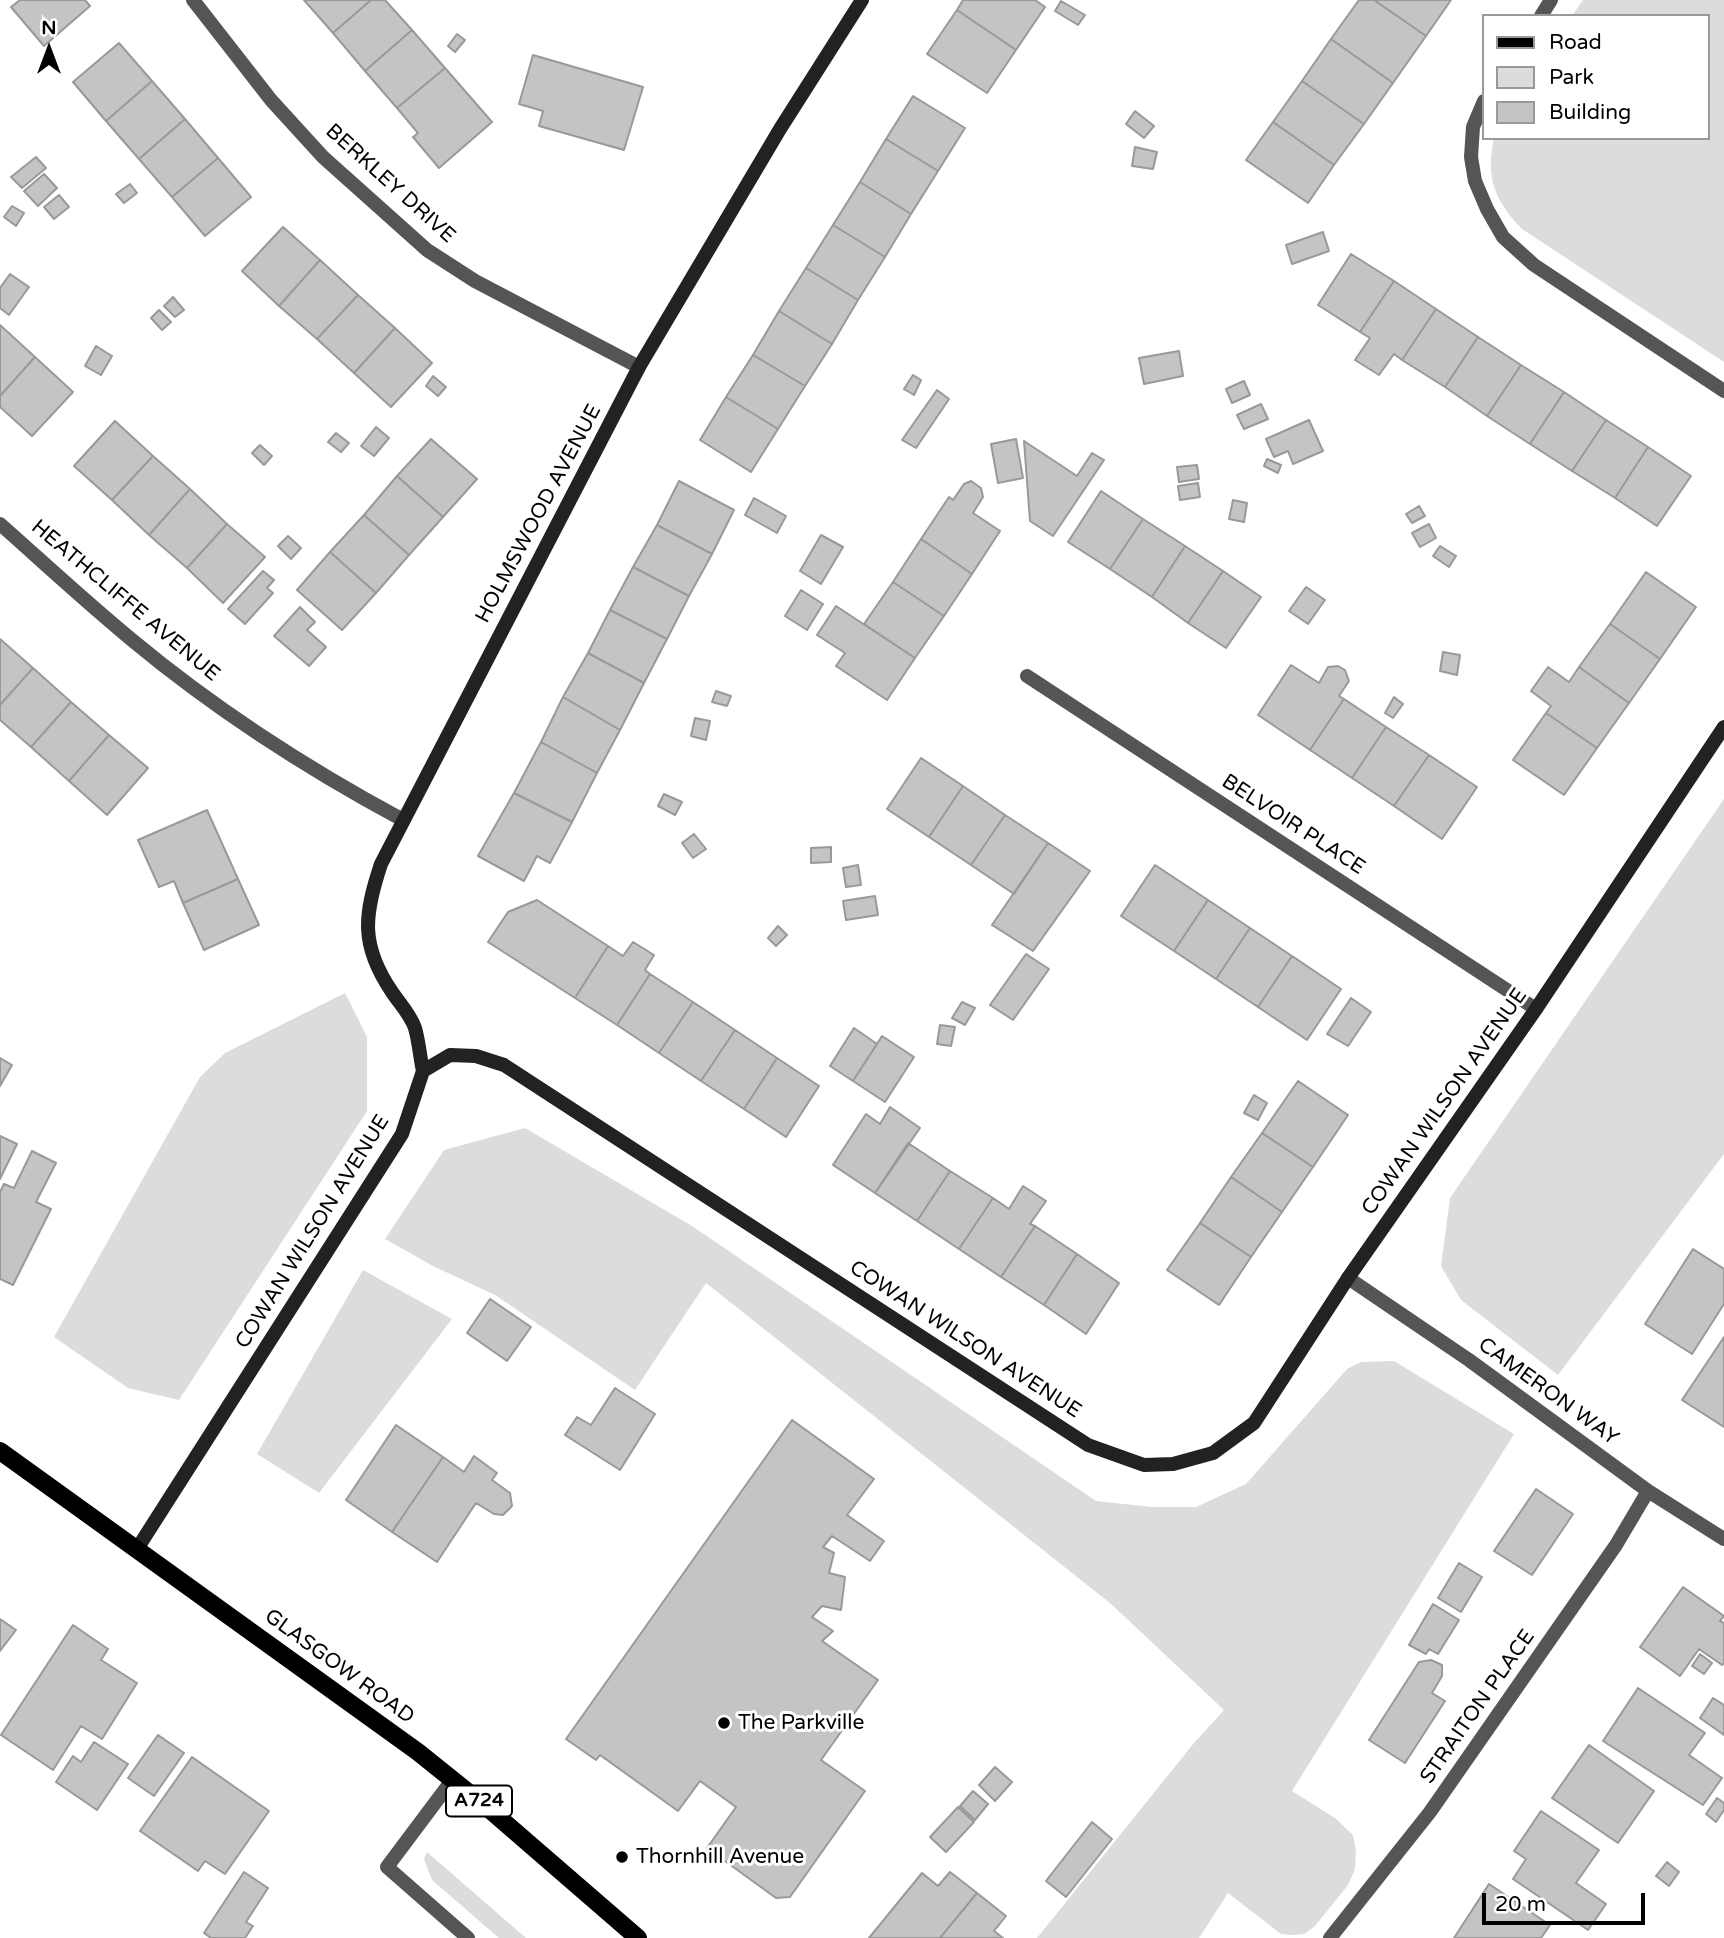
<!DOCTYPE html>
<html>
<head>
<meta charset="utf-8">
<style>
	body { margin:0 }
	#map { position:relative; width:1724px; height:1938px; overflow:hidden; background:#fff; font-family:"Varela Round",sans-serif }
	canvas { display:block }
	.legend { position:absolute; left:1482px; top:14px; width:228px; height:126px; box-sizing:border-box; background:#fff; border:2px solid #999; margin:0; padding:9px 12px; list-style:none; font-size:21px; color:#000 }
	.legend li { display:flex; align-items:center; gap:14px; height:35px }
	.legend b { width:35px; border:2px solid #999 }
	.north { position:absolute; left:14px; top:14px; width:70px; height:70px; -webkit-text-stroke:5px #fff; paint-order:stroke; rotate:0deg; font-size:19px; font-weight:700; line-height:28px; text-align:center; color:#000 }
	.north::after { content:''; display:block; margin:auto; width:24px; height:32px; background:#000; clip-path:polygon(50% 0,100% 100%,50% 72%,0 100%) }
	.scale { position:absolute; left:1482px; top:1893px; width:163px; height:32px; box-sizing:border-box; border:4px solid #000; border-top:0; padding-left:9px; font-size:21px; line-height:24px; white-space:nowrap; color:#000; -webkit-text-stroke:5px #fff; paint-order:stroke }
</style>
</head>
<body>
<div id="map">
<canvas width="1724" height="1938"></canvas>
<ul class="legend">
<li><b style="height:9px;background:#000"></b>Road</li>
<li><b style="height:19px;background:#dcdcdc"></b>Park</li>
<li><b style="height:19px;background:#c4c4c4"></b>Building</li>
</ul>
<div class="north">N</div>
<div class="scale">20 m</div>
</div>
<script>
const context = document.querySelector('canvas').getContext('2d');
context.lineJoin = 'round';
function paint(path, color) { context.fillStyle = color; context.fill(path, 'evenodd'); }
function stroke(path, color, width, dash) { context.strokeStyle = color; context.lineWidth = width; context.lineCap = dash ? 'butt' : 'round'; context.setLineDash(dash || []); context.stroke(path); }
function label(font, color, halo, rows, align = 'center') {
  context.font = font + ' "Varela Round",sans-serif'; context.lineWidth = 6; context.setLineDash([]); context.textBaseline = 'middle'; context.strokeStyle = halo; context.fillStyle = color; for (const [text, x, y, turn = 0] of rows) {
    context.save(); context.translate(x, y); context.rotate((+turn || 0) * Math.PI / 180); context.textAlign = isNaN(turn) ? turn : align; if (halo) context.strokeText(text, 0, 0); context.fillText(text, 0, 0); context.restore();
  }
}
const green = new Path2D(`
	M1583,0H1724V362L1522,229C1495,201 1485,178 1494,138H1708V16H1572Z
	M1724,799V1154L1558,1375L1461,1300L1441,1266L1450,1198Z
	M345,993L367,1037V1111L179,1400L128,1388L54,1337L200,1077L225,1053Z
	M525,1128L692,1226L1096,1501L1152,1507H1196L1246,1484L1347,1369L1361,1362L1394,1361L1514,1434L1292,1791L1335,1818L1353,1835L1356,1852L1355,1869L1348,1885L1315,1926L1304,1934L1291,1935L1281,1934L1228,1893L1199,1938H1037L1194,1743L1224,1710L1110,1603L706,1283L635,1390L495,1295L433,1266L385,1239L444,1150Z
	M363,1270L452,1319L319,1493L257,1454Z
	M427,1852L526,1938H499L432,1880L424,1859Z`);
const building = new Path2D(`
	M20,0H85L90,6L44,46L11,7Z
	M304,0H371L333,33Z
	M371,0H385L412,30L365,71L333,33Z
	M963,0H1035L1045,7L1016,50L957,10Z
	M1359,0H1374L1426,36L1393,83L1331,39Z
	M1374,0H1451L1426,36Z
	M1061,1L1085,15L1078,25L1055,11Z
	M957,10L1016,50L987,93L927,54Z
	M412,30L445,68L397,108L365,71Z
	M457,34L465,40L455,52L448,46Z
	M1331,39L1393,83L1364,124L1302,81Z
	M119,43L152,81L106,121L73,82Z
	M533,55L643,87L624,150L539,126L543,111L519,104Z
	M445,68L492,122L439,168L413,137L418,133L397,108Z
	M152,81L185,119L139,159L106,121Z
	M1302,81L1364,124L1334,165L1273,122Z
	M913,96L965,128L938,171L886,139Z
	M1135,111L1154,126L1144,138L1126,124Z
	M185,119L218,158L172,197L139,159Z
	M1273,122L1334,165L1308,203L1246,160Z
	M886,139L938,171L911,214L860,182Z
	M1135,147L1157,152L1153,169L1132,166Z
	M36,157L46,168L22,188L11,177Z
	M218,158L251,197L205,236L172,197Z
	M44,174L57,188L38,206L24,191Z
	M860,182L911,214L885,257L833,225Z
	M130,184L137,193L124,203L116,194Z
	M59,195L69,207L54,219L44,207Z
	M12,206L24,213L16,226L4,217Z
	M833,225L885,257L858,300L806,268Z
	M283,227L320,260L279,306L242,271Z
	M1323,232L1329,251L1292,264L1286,245Z
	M1351,254L1394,281L1360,332L1318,305Z
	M320,260L358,295L317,339L279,306Z
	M806,268L858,300L832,344L779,311Z
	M10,274L29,287L9,315L0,308V288Z
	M1394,281L1436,309L1402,360L1394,354L1379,375L1355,360L1370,338L1360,332Z
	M358,295L395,328L354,373L317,339Z
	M173,297L184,310L175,317L164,306Z
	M1436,309L1478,337L1445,387L1402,360Z
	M159,310L171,322L162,330L151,318Z
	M779,311L832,344L805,386L753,355Z
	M0,325L35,357L0,396Z
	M395,328L432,363L391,407L354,373Z
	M1478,337L1521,365L1487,416L1445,387Z
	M96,346L112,356L101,375L85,366Z
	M1179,351L1183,376L1144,384L1139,358Z
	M753,355L805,386L778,429L726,397Z
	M35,357L73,392L32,436L0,407V396Z
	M1521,365L1564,392L1530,444L1487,416Z
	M913,375L921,380L914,395L904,389Z
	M433,376L446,387L438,396L426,386Z
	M1244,381L1250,395L1232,403L1226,389Z
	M937,390L949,399L916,448L902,440Z
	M1564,392L1606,420L1572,471L1530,444Z
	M726,397L778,429L751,472L700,440Z
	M1261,404L1268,419L1244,429L1237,415Z
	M1309,420L1323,451L1293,464L1288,451L1274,457L1266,439Z
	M1606,420L1648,447L1615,498L1572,471Z
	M115,421L153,456L112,500L74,466Z
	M376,427L389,438L374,456L361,446Z
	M336,433L349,443L341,452L328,442Z
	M431,439L477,479L443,517L397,476Z
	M1016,439L1023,478L998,483L991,444Z
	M1024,441L1077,476L1092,453L1104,460L1053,536L1030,521Z
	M260,445L272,456L264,465L252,453Z
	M1648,447L1691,476L1657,526L1615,498Z
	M153,456L190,489L149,535L112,500Z
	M1267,459L1281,465L1278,473L1264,466Z
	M1197,465L1199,479L1179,482L1177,467Z
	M397,476L443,517L409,555L364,515Z
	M679,481L734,510L712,554L657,525Z
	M971,481L981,488L983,497L973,513L1000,531L972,574L921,539L949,497L953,500L964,484Z
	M1198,483L1200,497L1180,500L1178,486Z
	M190,489L227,524L187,568L149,535Z
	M1101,491L1143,519L1110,569L1068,542Z
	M754,498L786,516L777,533L745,515Z
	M1233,500L1247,503L1244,522L1229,519Z
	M1419,506L1425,516L1412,523L1406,514Z
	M364,515L409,555L376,593L330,552Z
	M1143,519L1185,546L1152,597L1110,569Z
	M227,524L265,557L223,603L187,568Z
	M1429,524L1436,538L1420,547L1412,533Z
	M657,525L712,554L689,596L633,567Z
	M821,535L843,547L821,584L800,571Z
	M288,536L301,548L291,559L278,546Z
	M921,539L972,574L944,616L893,582Z
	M1185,546L1223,571L1188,623L1152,597Z
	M1440,546L1456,556L1449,567L1433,556Z
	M330,552L376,593L342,630L297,590Z
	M633,567L689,596L667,639L610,610Z
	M263,571L274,580L267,588L273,593L245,624L228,609Z
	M1223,571L1261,597L1226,648L1188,623Z
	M1646,572L1696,607L1660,659L1610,624Z
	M893,582L944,616L915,658L864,624Z
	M1306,587L1325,600L1308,624L1289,611Z
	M801,590L823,604L807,630L785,616Z
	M836,606L915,658L887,700L836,666L845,653L817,635Z
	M300,607L315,622L307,630L326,647L309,666L274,636Z
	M610,610L667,639L644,683L588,653Z
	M1610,624L1660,659L1629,703L1579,667Z
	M0,639L33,668L0,705Z
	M1443,652L1460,655L1457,675L1440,671Z
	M588,653L644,683L620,730L563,697Z
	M1291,665L1319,683L1328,667L1338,666L1345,670L1349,681L1339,696L1344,699L1310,750L1258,715Z
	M1548,667L1569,682L1579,667L1629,703L1597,748L1546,713L1551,706L1531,691Z
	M33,668L71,702L31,747L0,720V705Z
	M716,691L731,696L727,706L712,702Z
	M563,697L620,730L597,773L541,742Z
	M1394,697L1403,704L1393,718L1385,713Z
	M1344,699L1386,727L1352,778L1310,750Z
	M71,702L109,735L69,781L31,747Z
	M1546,713L1597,748L1564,795L1513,760Z
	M695,718L710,721L706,740L691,736Z
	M1386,727L1429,755L1394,806L1352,778Z
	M109,735L148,768L107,815L69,781Z
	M541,742L597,773L572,822L514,793Z
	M1429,755L1477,787L1442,839L1394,806Z
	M921,758L963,786L929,837L887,809Z
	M963,786L1005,815L971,865L929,837Z
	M514,793L572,822L550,863L537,856L524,881L478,856Z
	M664,794L682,802L675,815L658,806Z
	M207,810L238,879L183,903L174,881L159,887L138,840Z
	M1005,815L1048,843L1014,894L971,865Z
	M694,834L706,849L693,858L682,843Z
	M1048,843L1090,871L1033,951L992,925Z
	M831,847V862L811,863V848Z
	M858,865L861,885L846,887L843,868Z
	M1155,865L1208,900L1174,951L1121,916Z
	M238,879L259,925L204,950L183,903Z
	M875,896L878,915L846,920L843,901Z
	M537,900L608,946L575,998L488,942L508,912Z
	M1208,900L1250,928L1216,979L1174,951Z
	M778,926L787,935L776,946L768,938Z
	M1250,928L1292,956L1258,1007L1216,979Z
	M633,942L654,955L645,970L650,974L617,1025L575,998L608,946L623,956Z
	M1026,954L1049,969L1013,1020L990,1005Z
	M1292,956L1341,989L1307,1040L1258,1007Z
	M650,974L693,1002L659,1053L617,1025Z
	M1351,998L1371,1012L1348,1046L1327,1034Z
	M693,1002L735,1030L701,1081L659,1053Z
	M962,1002L975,1008L965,1025L952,1018Z
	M940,1025L955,1027L951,1046L937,1044Z
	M854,1028L877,1044L853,1081L830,1066Z
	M735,1030L777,1058L744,1109L701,1081Z
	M882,1036L914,1057L885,1102L853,1081Z
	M0,1058L12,1065L0,1086Z
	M777,1058L819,1086L786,1137L744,1109Z
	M1298,1081L1348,1115L1313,1167L1262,1133Z
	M1254,1095L1267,1103L1258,1120L1244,1113Z
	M890,1107L920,1128L875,1193L833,1165L866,1114L880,1124Z
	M1262,1133L1313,1167L1282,1212L1231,1177Z
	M0,1136L17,1144L0,1179Z
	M908,1143L950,1171L917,1221L875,1193Z
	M32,1151L56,1163L36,1202L51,1209L13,1285L0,1279V1192L4,1184L14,1188Z
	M950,1171L993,1198L959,1249L917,1221Z
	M1231,1177L1282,1212L1251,1257L1200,1223Z
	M1023,1186L1046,1201L1030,1224L1035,1226L1001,1277L959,1249L993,1198L1009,1209Z
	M1200,1223L1251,1257L1219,1305L1167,1270Z
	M1035,1226L1077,1254L1044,1305L1001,1277Z
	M1693,1249L1724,1269V1304L1692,1354L1645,1324Z
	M1077,1254L1119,1283L1086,1334L1044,1305Z
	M490,1299L531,1327L507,1361L467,1333Z
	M1724,1337V1427L1682,1400Z
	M615,1388L655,1414L620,1470L565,1435L577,1417L591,1425Z
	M792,1420L874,1479L847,1515L884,1541L870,1561L832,1536L823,1547L834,1553L829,1573L845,1577L841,1610L822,1606L812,1617L833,1631L822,1641L878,1680L821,1760L865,1791L790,1897L776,1898L707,1848L736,1807L700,1781L678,1811L600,1755L596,1760L566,1739Z
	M396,1425L443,1457L392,1532L346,1500Z
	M474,1456L497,1473L492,1480L510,1493L512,1506L503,1515L494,1514L476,1503L437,1562L392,1532L443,1457L464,1472Z
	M1536,1489L1573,1514L1532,1575L1494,1551Z
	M1459,1563L1482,1577L1461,1612L1438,1598Z
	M1683,1587L1724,1616L1720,1621L1724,1623V1663L1722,1665L1699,1649L1680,1676L1640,1647Z
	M1433,1604L1459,1620L1438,1654L1429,1649L1426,1654L1409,1645Z
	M0,1619L16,1630L0,1651Z
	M73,1625L108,1649L101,1660L137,1683L102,1739L81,1726L53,1770L1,1735Z
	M1700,1654L1712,1663L1704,1674L1692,1666Z
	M1431,1660L1442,1665V1676L1432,1693L1445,1701L1405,1763L1369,1740L1419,1662Z
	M1638,1688L1705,1733L1689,1755L1722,1778L1703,1805L1603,1741Z
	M1713,1698L1724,1705V1735L1700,1718Z
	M158,1735L184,1753L154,1796L128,1778Z
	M94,1742L128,1764L97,1810L56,1782L73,1756L81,1762Z
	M1589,1745L1654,1791L1618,1843L1552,1798Z
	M192,1757L269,1811L225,1874L205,1861L198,1871L140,1831Z
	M995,1767L1012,1782L995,1801L979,1785Z
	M973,1791L988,1804L975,1820L960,1806Z
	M1717,1798L1724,1803V1810L1716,1822L1706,1814Z
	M958,1807L974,1822L946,1852L930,1837Z
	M1541,1811L1599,1850L1576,1883L1606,1904L1588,1930L1513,1879L1526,1859L1514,1851Z
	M1092,1822L1112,1839L1066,1897L1046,1881Z
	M1667,1862L1679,1872L1669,1886L1656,1876Z
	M244,1872L268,1888L246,1922L253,1926L245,1938H211L204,1933Z
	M950,1872L977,1893L940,1938H869L922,1873L938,1886Z
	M1489,1884L1550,1925L1541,1938H1454Z
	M977,1893L1006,1916L994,1931L1003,1938H940Z`);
const street = new Path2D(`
	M193,0L271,100L323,157L427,250L475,281L639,367
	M1541,16L1551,0
	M1484,101L1473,127L1471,157L1475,181L1487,209L1503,237L1534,265L1724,391
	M0,524C44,563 87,603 132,640C215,709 308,769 403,820
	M1027,676L1536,1009
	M1348,1278L1469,1360L1648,1491L1724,1539
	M453,1779L387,1867L468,1938
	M1330,1938L1430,1812L1616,1545L1648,1491`);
const secondary = new Path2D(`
	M423,1071C420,1057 419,1042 415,1028C410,1014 400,1004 392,992C360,945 364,915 381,864L639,367L780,129L862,0
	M137,1549L402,1134L423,1071L450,1055L476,1056L504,1065L1088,1445L1144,1465L1173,1464L1213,1453L1254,1423L1348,1278L1536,1009L1724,727`);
const primary = new Path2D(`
	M0,1451L418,1752L489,1809L638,1938`);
const markers = [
	[724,1723,7,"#000"],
	[622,1857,7,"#000"]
];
const shields = [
	[479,1801,66]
];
const shieldNames = [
	["A724",479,1801]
];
const streetNames = [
	["BERKLEY DRIVE",390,184,42],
	["HOLMSWOOD AVENUE",539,514,-62],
	["HEATHCLIFFE AVENUE",125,601,40],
	["BELVOIR PLACE",1293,825,33],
	["COWAN WILSON AVENUE",1445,1102,-55],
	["COWAN WILSON AVENUE",313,1232,-58],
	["COWAN WILSON AVENUE",965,1340,33],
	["CAMERON WAY",1548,1392,36],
	["GLASGOW ROAD",339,1667,36],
	["STRAITON PLACE",1478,1707,-55]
];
const poiNames = [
	["The Parkville",738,1723],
	["Thornhill Avenue",636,1857]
];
paint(green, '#dcdcdc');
paint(building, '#c4c4c4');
stroke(building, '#999', 2);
stroke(street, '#555', 14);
stroke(secondary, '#222', 14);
stroke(primary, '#000', 18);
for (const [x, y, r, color] of markers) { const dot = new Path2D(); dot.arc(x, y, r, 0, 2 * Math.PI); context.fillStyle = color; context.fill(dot); stroke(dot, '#fff', 2.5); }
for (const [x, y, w] of shields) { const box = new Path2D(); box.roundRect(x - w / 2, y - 15.5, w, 31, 5); context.fillStyle = '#fff'; context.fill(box); stroke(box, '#000', 2); }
label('bold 19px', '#000', null, shieldNames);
label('21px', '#000', '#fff', streetNames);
label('21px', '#000', '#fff', poiNames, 'left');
</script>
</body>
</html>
